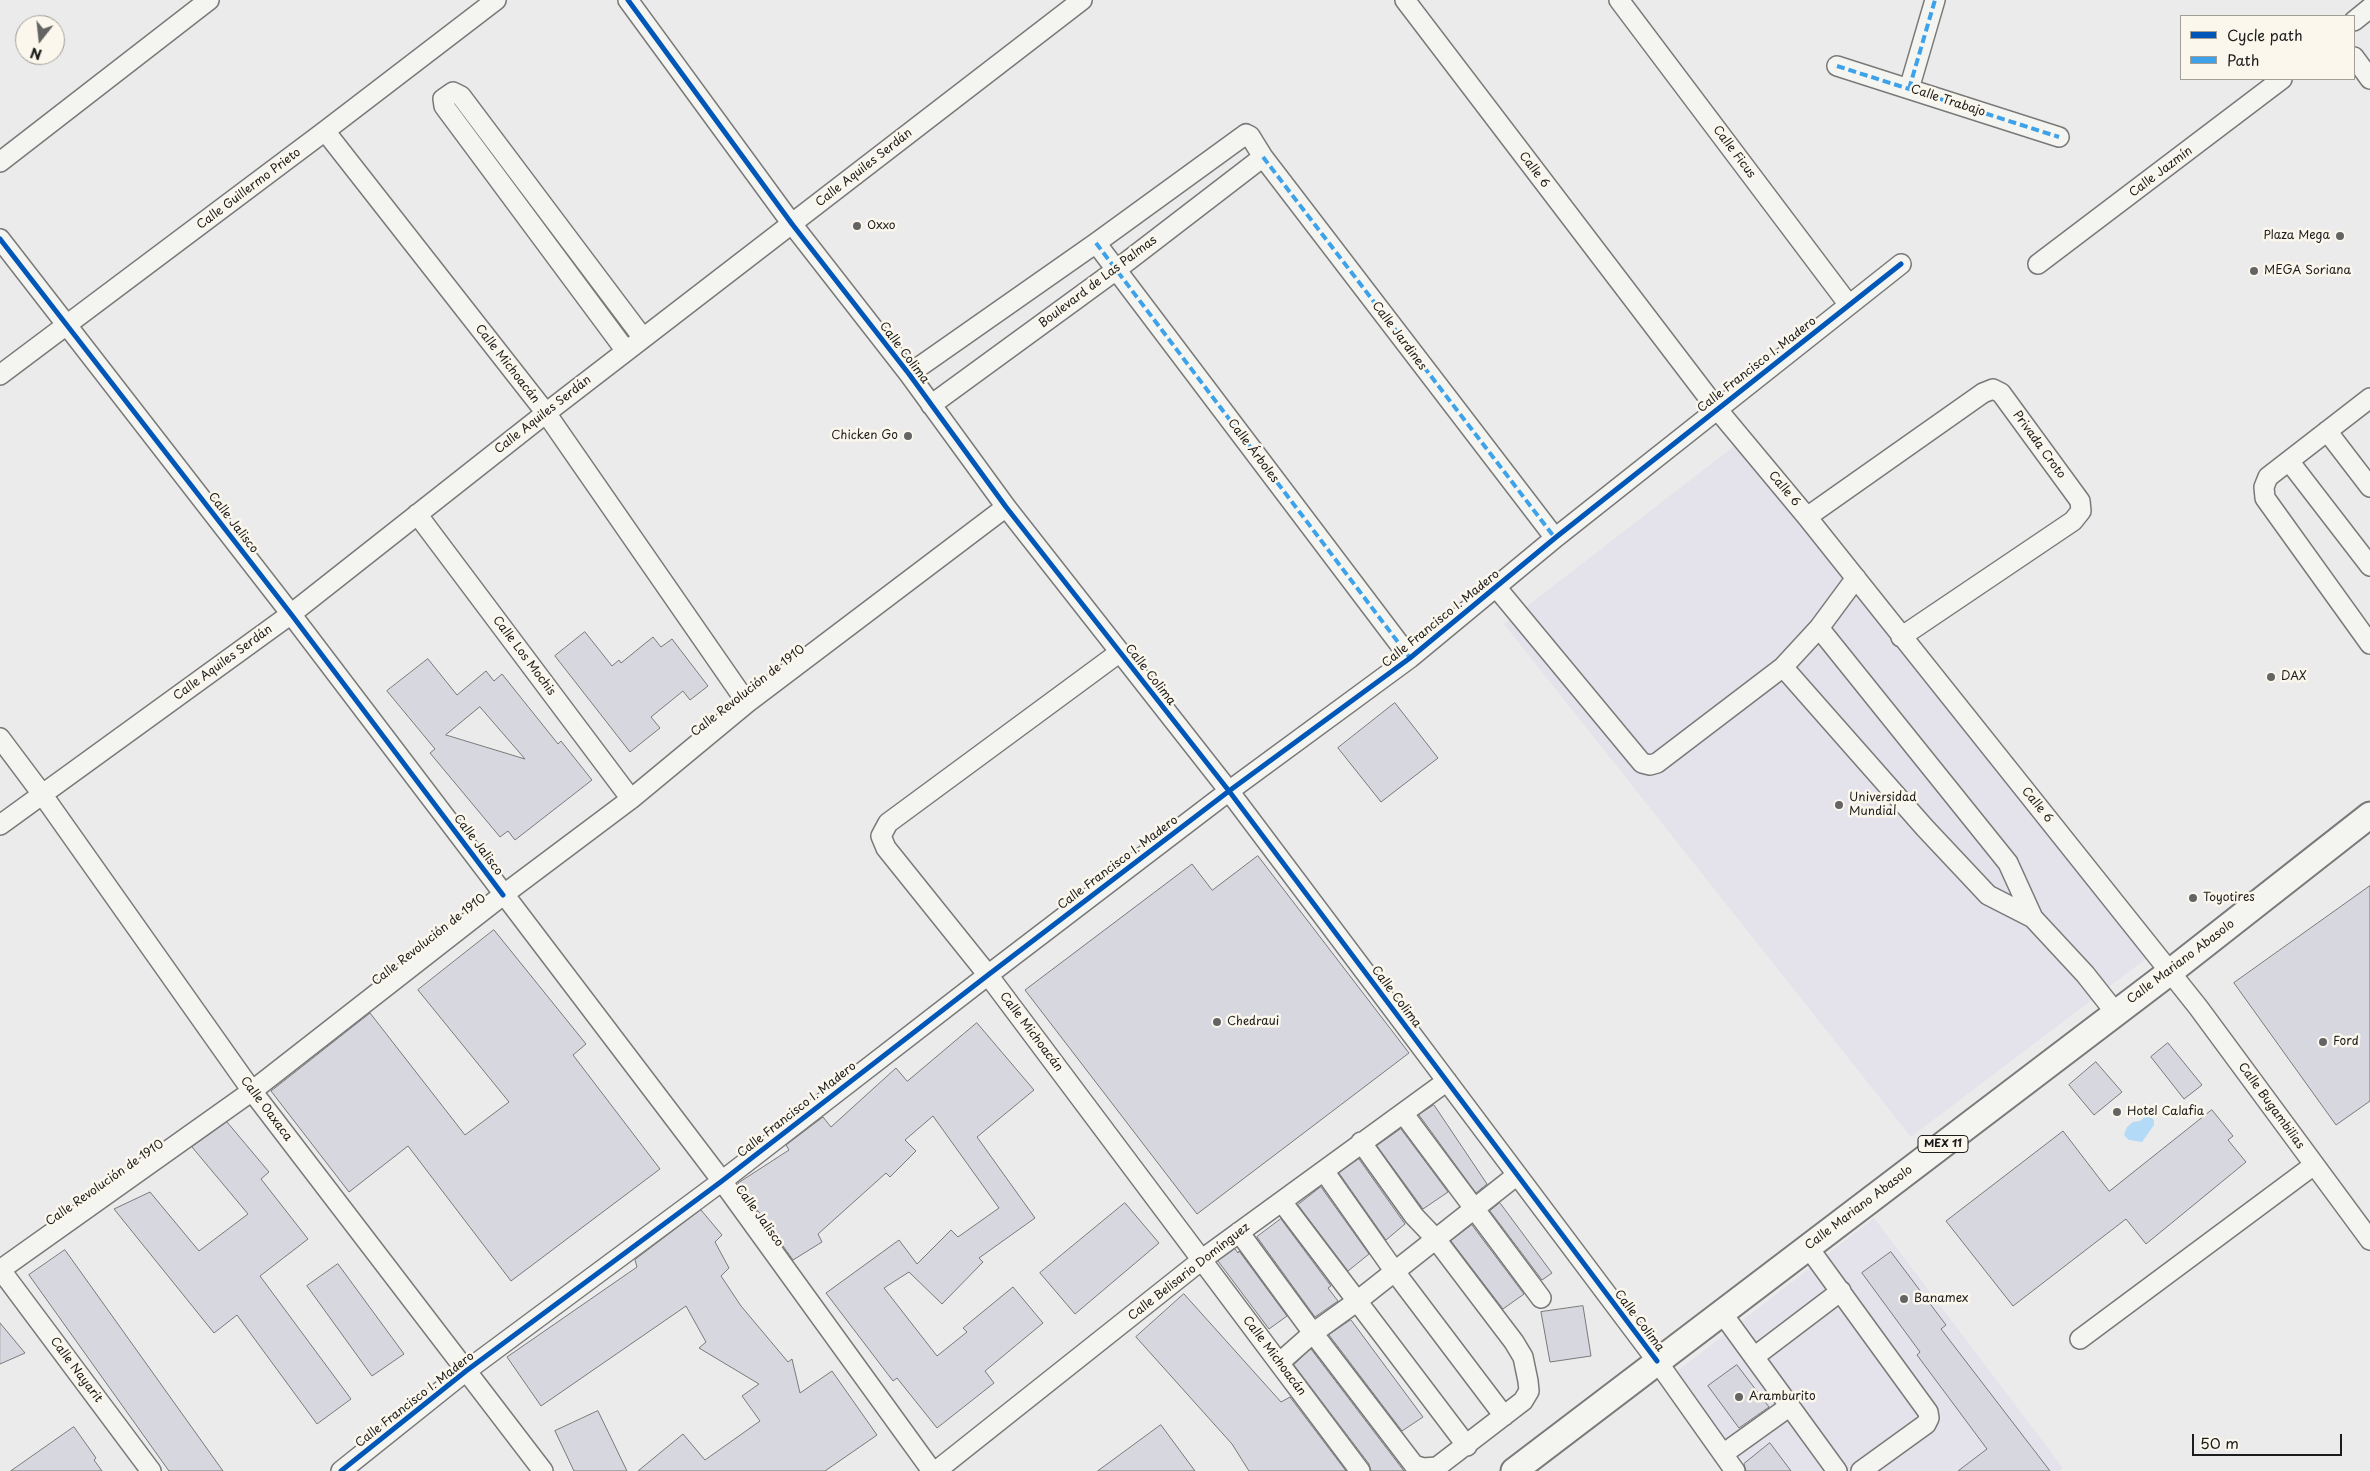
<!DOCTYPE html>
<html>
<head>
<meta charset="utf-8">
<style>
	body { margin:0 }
	#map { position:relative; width:2370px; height:1471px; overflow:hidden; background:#ecebeb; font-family:"Playpen Sans",sans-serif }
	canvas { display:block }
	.legend { position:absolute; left:2180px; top:15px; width:175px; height:65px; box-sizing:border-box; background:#fbf7ec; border:1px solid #a29f99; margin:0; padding:6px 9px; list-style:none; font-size:15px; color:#1c1c1c }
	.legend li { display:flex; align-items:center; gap:10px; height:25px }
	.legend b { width:25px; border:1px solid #a29f99 }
	.north { position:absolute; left:15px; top:15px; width:50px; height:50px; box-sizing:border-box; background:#fbf7ec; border:1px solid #a29f99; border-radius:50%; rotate:196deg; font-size:14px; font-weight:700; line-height:20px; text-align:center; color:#1c1c1c }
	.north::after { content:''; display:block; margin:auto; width:18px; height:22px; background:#656464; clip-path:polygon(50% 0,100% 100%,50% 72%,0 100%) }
	.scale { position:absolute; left:2192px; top:1434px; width:150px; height:22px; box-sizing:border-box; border:2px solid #1c1c1c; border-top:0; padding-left:6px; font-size:15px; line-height:18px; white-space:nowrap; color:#1c1c1c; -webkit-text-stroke:4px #fbf7ec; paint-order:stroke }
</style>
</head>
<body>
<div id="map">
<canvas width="2370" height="1471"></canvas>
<ul class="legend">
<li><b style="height:6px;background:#0057b8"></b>Cycle path</li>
<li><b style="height:6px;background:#3da2ea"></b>Path</li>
</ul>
<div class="north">N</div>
<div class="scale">50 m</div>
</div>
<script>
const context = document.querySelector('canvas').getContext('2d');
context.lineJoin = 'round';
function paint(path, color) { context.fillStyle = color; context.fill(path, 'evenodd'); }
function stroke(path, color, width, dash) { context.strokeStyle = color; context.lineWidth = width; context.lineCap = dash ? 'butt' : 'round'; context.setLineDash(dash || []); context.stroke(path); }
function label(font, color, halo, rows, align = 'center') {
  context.font = font + ' "Playpen Sans",sans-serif'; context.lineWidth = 5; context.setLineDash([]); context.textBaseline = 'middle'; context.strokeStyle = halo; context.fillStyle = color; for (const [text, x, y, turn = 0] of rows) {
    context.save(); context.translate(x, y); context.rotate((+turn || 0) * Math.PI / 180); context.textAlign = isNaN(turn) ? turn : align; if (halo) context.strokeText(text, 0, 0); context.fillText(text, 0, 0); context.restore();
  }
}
const built = new Path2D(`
	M1737,444L2151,955L1911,1137L1504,624Z
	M1874,1218L2063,1468L2059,1471H1751L1675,1373Z`);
const water = new Path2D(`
	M2147,1115L2154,1120V1125L2142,1142L2129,1140L2124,1135L2127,1127L2133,1122L2140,1121Z`);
const building = new Path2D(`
	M585,632L612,666L619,660L621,663L653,637L661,647L672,639L708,686L690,700L683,691L651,717L660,728L630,752L555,656Z
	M428,659L457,695L486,671L494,681L502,674L558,744L561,741L592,780L515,840L508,831L500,837L430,753L435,749L387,691ZM480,707L525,759L446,735Z
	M1395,703L1438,758L1381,802L1338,748Z
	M1258,856L1409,1053L1197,1214L1025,990L1192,864L1212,890Z
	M2370,886V1101L2336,1125L2234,983Z
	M494,930L586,1044L573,1055L660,1169L511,1281L408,1146L349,1192L271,1091L370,1013L465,1135L509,1102L418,990Z
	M977,1023L1034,1090L977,1137L1035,1218L979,1258L983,1262L942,1304L909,1272L884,1288L937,1356L967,1332L963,1328L1013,1287L1043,1323L985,1371L994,1383L937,1428L897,1378L893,1381L826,1293L899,1240L917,1264L951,1230L958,1237L999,1208L933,1116L905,1140L916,1151L890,1177L886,1173L818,1234L822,1242L793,1260L738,1183L789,1150L786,1145L823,1117L831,1127L896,1068L907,1081Z
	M2168,1043L2202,1085L2184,1099L2151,1057Z
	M2096,1062L2122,1092L2094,1115L2069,1085Z
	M1434,1105L1487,1184L1476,1193L1419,1115Z
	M2212,1110L2233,1136L2228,1140L2246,1162L2146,1244L2126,1219L2013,1306L1946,1221L2063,1131L2109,1191Z
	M227,1122L269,1172L261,1179L308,1239L260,1276L351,1399L317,1424L237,1315L214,1333L114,1209L150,1192L199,1251L248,1214L192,1147Z
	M1401,1129L1448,1192L1423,1209L1377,1146Z
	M1359,1159L1405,1224L1386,1240L1339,1173Z
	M1321,1187L1369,1254L1348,1271L1298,1205Z
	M1125,1203L1159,1243L1075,1314L1040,1273Z
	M1500,1203L1552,1273L1542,1280L1490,1211Z
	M701,1210L722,1235L715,1242L729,1268L721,1276L741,1306L788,1362L792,1359L800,1393L832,1371L877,1435L825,1471H638L683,1434L705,1460L760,1421L742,1396L759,1384L699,1348L706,1342L686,1306L541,1406L507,1357L637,1267L635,1260Z
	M1281,1219L1331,1286L1328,1288L1338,1301L1315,1317L1257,1237Z
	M1472,1225L1524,1294L1503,1309L1451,1241Z
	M1235,1249L1238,1253L1239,1251L1287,1316L1269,1329L1218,1261Z
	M65,1250L223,1471H169L29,1275Z
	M1891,1252L1946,1325L1941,1329L2050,1471H1958L1987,1449L1917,1355L1920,1352L1862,1273Z
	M338,1264L404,1354L372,1376L307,1286Z
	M1184,1294L1281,1402L1290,1397L1346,1471H1249L1232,1444L1136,1337Z
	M1583,1306L1591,1356L1550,1362L1541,1312Z
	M1351,1320L1423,1417L1402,1431L1329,1335Z
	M0,1323L25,1353L0,1364Z
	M1311,1349L1404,1471H1371L1369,1464L1294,1365Z
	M1737,1365L1769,1407L1739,1428L1708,1386Z
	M598,1411L627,1471H574L555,1431Z
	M1161,1425L1195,1471H1098Z
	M74,1427L96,1458L94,1460L102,1471H11Z
	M1770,1443L1791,1471H1746L1744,1464Z`);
const minor = new Path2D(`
	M628,0L792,224L909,374L1006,507L1229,791L1657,1361L1735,1471
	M1405,0L1717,409L1807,517L2198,1007L2370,1240
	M1619,0L1849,305
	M2354,21L2370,8
	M2354,57L2370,79
	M1837,66L2059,137
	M1909,89L1935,0
	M325,131L546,413L747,703
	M0,162L209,0
	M0,239L291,614L722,1181L932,1471
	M1096,243L1410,658
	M2038,264L2282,79
	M626,351L444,106L443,99L453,92L461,96L643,338
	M909,374L1096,243L1246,134L1250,136L1263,157L1555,538
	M0,375L325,131L496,0
	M2370,398L2268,477L2264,487L2265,498L2370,644
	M931,405L1116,270L1263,157
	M2327,431L2370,487
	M2289,461L2370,566
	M417,514L631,799
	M1807,517L1983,393L1993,389L2001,393L2080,501L2081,511L2073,521L1901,637
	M1856,578L1819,628L2008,863L2033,918L2085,974L2115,1012
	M1496,587L1642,763L1650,765L1657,763L1783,667L1819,628
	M1120,652L888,823L881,836L886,848L988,975L1360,1471
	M1783,667L1925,828L1988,895L2033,918
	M0,738L42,794L252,1091L543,1471
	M0,825L291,614L546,413L1082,0
	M1403,1113L1541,1298
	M1324,1171L1395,1272L1504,1416
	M1282,1202L1467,1446
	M1239,1232L1313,1333L1414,1465L1423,1468L1437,1467L1523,1401L1529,1391L1528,1381L1523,1357L1514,1342L1435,1238L1414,1216L1361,1142
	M1808,1247L1928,1412L1929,1418L1926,1424L1861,1471
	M0,1269L151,1471
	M0,1270L252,1091L503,895L631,799L747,703L1006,507
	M1722,1313L1837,1471
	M2080,1339L2314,1165
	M1754,1357L1841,1291
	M1279,1363L1313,1333L1356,1302L1517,1175
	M1723,1454L1790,1406
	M341,1471L466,1371L722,1181L988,975L1229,791L1410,658L1555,538L1901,264
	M936,1471L1208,1255L1447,1081`);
const major = new Path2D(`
	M1514,1471L2170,972L2370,815`);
const quiet = new Path2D(`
	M1837,66L2059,137
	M1909,89L1935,0
	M1263,157L1555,538
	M1096,243L1410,658`);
const cycleway = new Path2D(`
	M628,0L792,224L909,374L1006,507L1229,791L1657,1361
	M0,239L291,614L503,895
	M341,1471L466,1371L722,1181L988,975L1229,791L1410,658L1555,538L1901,264`);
const markers = [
	[857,226,5,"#656464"],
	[2340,236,5,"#656464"],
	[2254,271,5,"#656464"],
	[908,436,5,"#656464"],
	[2271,677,5,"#656464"],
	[1839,805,5,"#656464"],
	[2193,898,5,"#656464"],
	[1217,1022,5,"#656464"],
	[2323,1042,5,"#656464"],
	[2117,1112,5,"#656464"],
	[1904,1299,5,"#656464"],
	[1739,1397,5,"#656464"]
];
const shields = [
	[1943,1144,50]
];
const shieldNames = [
	["MEX 11",1943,1144]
];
const streetNames = [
	["Calle Trabajo",1948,101,18],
	["Calle Ficus",1734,152,53],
	["Calle Aquiles Serdán",864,168,-38],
	["Calle 6",1534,170,53],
	["Calle Jazmín",2161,172,-37],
	["Calle Guillermo Prieto",249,189,-37],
	["Boulevard de Las Palmas",1098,282,-37],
	["Calle Jardines",1399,336,53],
	["Calle Colima",904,353,53],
	["Calle Michoacán",507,364,52],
	["Calle Francisco I. Madero",1757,365,-38],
	["Calle Aquiles Serdán",543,415,-38],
	["Privada Croto",2039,445,54],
	["Calle Árboles",1253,451,53],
	["Calle 6",1784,489,50],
	["Calle Jalisco",233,523,52],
	["Calle Francisco I. Madero",1441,619,-39],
	["Calle Los Mochis",524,656,53],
	["Calle Aquiles Serdán",223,663,-36],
	["Calle Colima",1150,675,52],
	["Calle Revolución de 1910",748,691,-38],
	["Calle 6",2037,805,51],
	["Calle Jalisco",478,845,53],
	["Calle Francisco I. Madero",1118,863,-37],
	["Calle Revolución de 1910",429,940,-38],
	["Calle Mariano Abasolo",2181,962,-37],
	["Calle Colima",1396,997,53],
	["Calle Michoacán",1031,1032,53],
	["Calle Bugambilias",2271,1106,54],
	["Calle Oaxaca",266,1109,53],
	["Calle Francisco I. Madero",797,1110,-38],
	["Calle Revolución de 1910",105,1183,-35],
	["Calle Mariano Abasolo",1859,1208,-37],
	["Calle Jalisco",759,1216,54],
	["Calle Belisario Domínguez",1189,1272,-38],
	["Calle Colima",1639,1321,53],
	["Calle Michoacán",1274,1356,53],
	["Calle Nayarit",76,1370,53],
	["Calle Francisco I. Madero",415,1400,-38]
];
const poiNames = [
	["Oxxo",867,226],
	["Plaza Mega",2330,236,"right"],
	["MEGA Soriana",2264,271],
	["Chicken Go",898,436,"right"],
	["DAX",2281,677],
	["Universidad",1849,798],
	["Mundial",1849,812],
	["Toyotires",2203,898],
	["Chedraui",1227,1022],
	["Ford",2333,1042],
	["Hotel Calafia",2127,1112],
	["Banamex",1914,1299],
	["Aramburito",1749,1397]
];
paint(built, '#e4e2ea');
paint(water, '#b3daf6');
paint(building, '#d7d7e0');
stroke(building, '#7a7979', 1);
stroke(minor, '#7a7979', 22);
stroke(major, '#7a7979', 29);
stroke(minor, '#f4f4f0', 19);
stroke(major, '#f4f4f0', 25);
stroke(quiet, '#3da2ea', 4, [8, 4]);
stroke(cycleway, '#0057b8', 5);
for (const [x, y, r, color] of markers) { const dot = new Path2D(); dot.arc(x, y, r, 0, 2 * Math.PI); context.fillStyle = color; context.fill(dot); stroke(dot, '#fbf7ec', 2); }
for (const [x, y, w] of shields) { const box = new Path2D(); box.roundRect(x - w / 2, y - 8.5, w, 17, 4); context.fillStyle = '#fbf7ec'; context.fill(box); stroke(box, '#1c1c1c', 1); }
label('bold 11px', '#1c1c1c', null, shieldNames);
label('12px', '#1c1c1c', '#fbf7ec', streetNames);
label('12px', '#1c1c1c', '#fbf7ec', poiNames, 'left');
</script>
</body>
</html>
